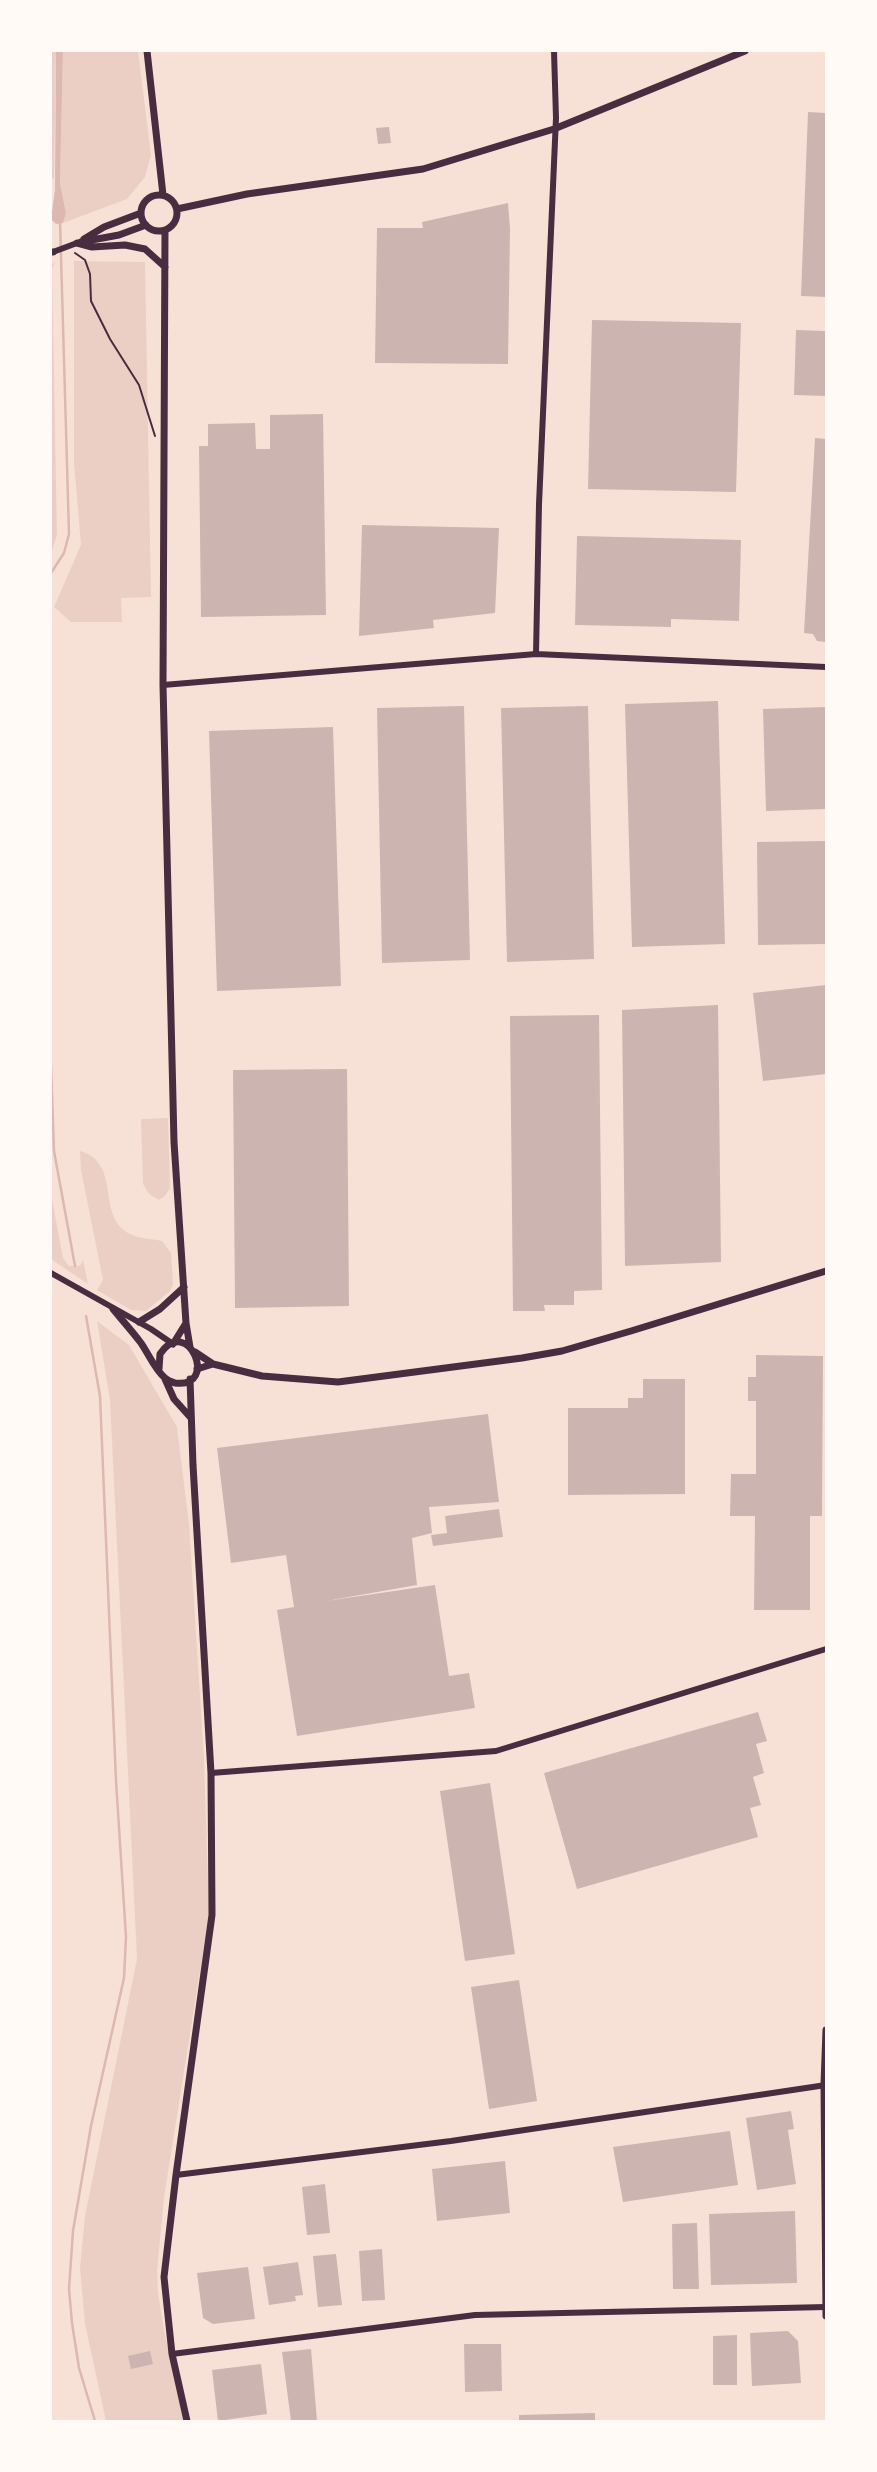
<!DOCTYPE html>
<html>
<head>
<meta charset="utf-8">
<style>
	body { margin:0 }
	#map { position:relative; width:877px; height:2472px; overflow:hidden; background:#f7e1d7; font-family:Rubik,sans-serif }
	canvas { display:block }
	.frame { position:absolute; inset:0; border:52px solid #fffaf5; pointer-events:none }
</style>
</head>
<body>
<div id="map">
<canvas width="877" height="2472"></canvas>
<div class="frame"></div>
</div>
<script>
const context = document.querySelector('canvas').getContext('2d');
context.lineJoin = 'round';
function paint(path, color) { context.fillStyle = color; context.fill(path, 'evenodd'); }
function stroke(path, color, width, dash) { context.strokeStyle = color; context.lineWidth = width; context.lineCap = dash ? 'butt' : 'round'; context.setLineDash(dash || []); context.stroke(path); }
const green = new Path2D(`
	M51,51H56L54,178L51,179Z
	M63,51H138L151,155L145,177L127,199L63,223L66,213L60,183Z
	M74,261L145,262L151,597L121,598L122,622H71L54,607L81,545L74,463Z
	M55,262L52,269L57,535L51,554V265Z
	M168,1118L170,1188L165,1196L159,1200L149,1194L143,1184L141,1119Z
	M80,1151C125,1164 92,1221 135,1236C143,1239 153,1239 162,1241L171,1253L173,1285L170,1291L146,1311L131,1310L97,1290L103,1280L81,1170Z
	M51,1194L63,1258L69,1266H80L83,1260L88,1284L51,1259Z
	M97,1321L129,1345L177,1427L189,1524L204,1758L209,1914L164,2198L157,2271L158,2293L165,2335L184,2421H106L85,2324L80,2268L85,2216L137,1959L110,1400Z`);
const water = new Path2D(`
	M56,51H63L60,183L66,213L63,223L56,224L51,219L55,190Z`);
const stream = new Path2D(`
	M51,573L64,553L69,534L60,221
	M51,1065L54,1151L75,1266
	M86,1316L100,1396L116,1781L126,1937L124,1978L91,2126L73,2231L69,2289L72,2323L79,2368L95,2421`);
const building = new Path2D(`
	M808,112L826,113V297L801,296Z
	M389,127L391,143L378,144L376,128Z
	M508,203L510,229L508,364L375,363L377,228H423L422,222Z
	M592,320L741,323L736,492L588,489Z
	M796,330L826,331V396L794,395Z
	M323,414L326,615L201,617L199,446H208V424L255,423L256,449H270V415Z
	M815,438L826,439V642L817,641L813,634L804,633Z
	M362,525L499,528L495,613L433,620L434,628L359,636Z
	M577,536L741,540L739,621L671,619V627L575,625Z
	M718,701L725,944L632,947L625,704Z
	M464,706L470,960L382,963L377,708Z
	M588,706L594,959L507,962L501,708Z
	M826,707V809L766,811L763,709Z
	M333,727L341,986L217,991L209,731Z
	M826,841V944L758,945L757,842Z
	M826,985V1074L763,1081L753,993Z
	M718,1005L721,1262L625,1266L622,1010Z
	M599,1015L602,1290L574,1291V1305H544L545,1311H513L510,1016Z
	M347,1069L349,1306L235,1308L233,1070Z
	M756,1355L823,1356L822,1516H810V1610H754L755,1516H730L731,1474H756V1401H748V1377H756Z
	M643,1379H685V1494L568,1495V1408H628V1398H643Z
	M488,1414L499,1502L429,1507L432,1533L412,1538L417,1585L326,1601L435,1585L449,1676L469,1673L475,1708L297,1736L277,1610L294,1607L286,1555L231,1563L217,1448Z
	M499,1509L503,1537L433,1546L431,1535L447,1533L445,1516Z
	M758,1712L767,1741L756,1744L764,1773L753,1777L761,1805L750,1808L758,1837L577,1889L544,1773Z
	M490,1783L515,1954L465,1961L440,1791Z
	M519,1980L537,2101L489,2109L471,1987Z
	M791,2111L794,2129L788,2130L796,2184L757,2190L746,2118Z
	M730,2131L738,2185L623,2202L613,2147Z
	M505,2161L510,2213L437,2221L432,2169Z
	M325,2184L330,2233L307,2235L302,2187Z
	M795,2211L797,2283L711,2285L709,2214Z
	M697,2223L699,2289H673L672,2224Z
	M382,2249L385,2300L362,2301L359,2251Z
	M336,2254L342,2305L318,2307L313,2256Z
	M298,2262L303,2295L295,2296L296,2301L269,2305L263,2267Z
	M248,2267L255,2319L213,2324L203,2318L197,2273Z
	M788,2331L798,2341L801,2383L752,2386L750,2333Z
	M737,2335V2385H713V2336Z
	M464,2344H501L502,2391L465,2392Z
	M311,2349L317,2421H291L282,2352Z
	M150,2351L153,2364L131,2369L128,2356Z
	M261,2364L267,2414L218,2421L212,2370Z
	M595,2413V2421H519V2415Z`);
const path = new Path2D(`
	M75,253L85,260L90,274L91,301L110,339L139,385L155,436`);
const minor = new Path2D(`
	M53,252L77,243
	M536,654L539,504L556,118L554,51
	M163,685L536,654L826,667
	M51,1273L151,1329L173,1344
	M211,1773L496,1751L826,1649
	M176,2175L451,2141L826,2085
	M172,2354L475,2315L826,2307`);
const tertiary = new Path2D(`
	M147,51L163,195
	M141 213a18 18 0 1 1 36 0a18 18 0 1 1-36 0Z
	M177,209L247,194L423,169L554,129L745,51
	M165,230L163,685L174,1142L186,1323
	M84,239L104,227L141,213
	M81,242L119,235L146,225
	M77,243L92,247L125,245L145,249L165,267
	M51,252H53
	M113,1309C122,1320 132,1331 141,1343C148,1353 155,1370 165,1378C168,1381 172,1382 175,1383C220,1389 188,1313 160,1354L159,1369
	M139,1322L160,1309L184,1287
	M173,1344L186,1323L190,1347
	M195,1352L213,1364L197,1369
	M213,1364L262,1376L338,1382L522,1358L562,1351L631,1331L826,1271
	M165,1379L174,1399L191,1418
	M826,2030L824,2084L826,2316
	M187,2421L172,2354L164,2277L176,2175L212,1915L211,1773L193,1465L190,1379`);
paint(green, '#ebcfc5');
paint(water, '#dcb8b0');
stroke(stream, '#dcb8b0', 2.5);
paint(building, '#ccb4b1');
stroke(path, '#4a2c40', 2);
stroke(minor, '#4a2c40', 6);
stroke(tertiary, '#4a2c40', 7);
</script>
</body>
</html>
